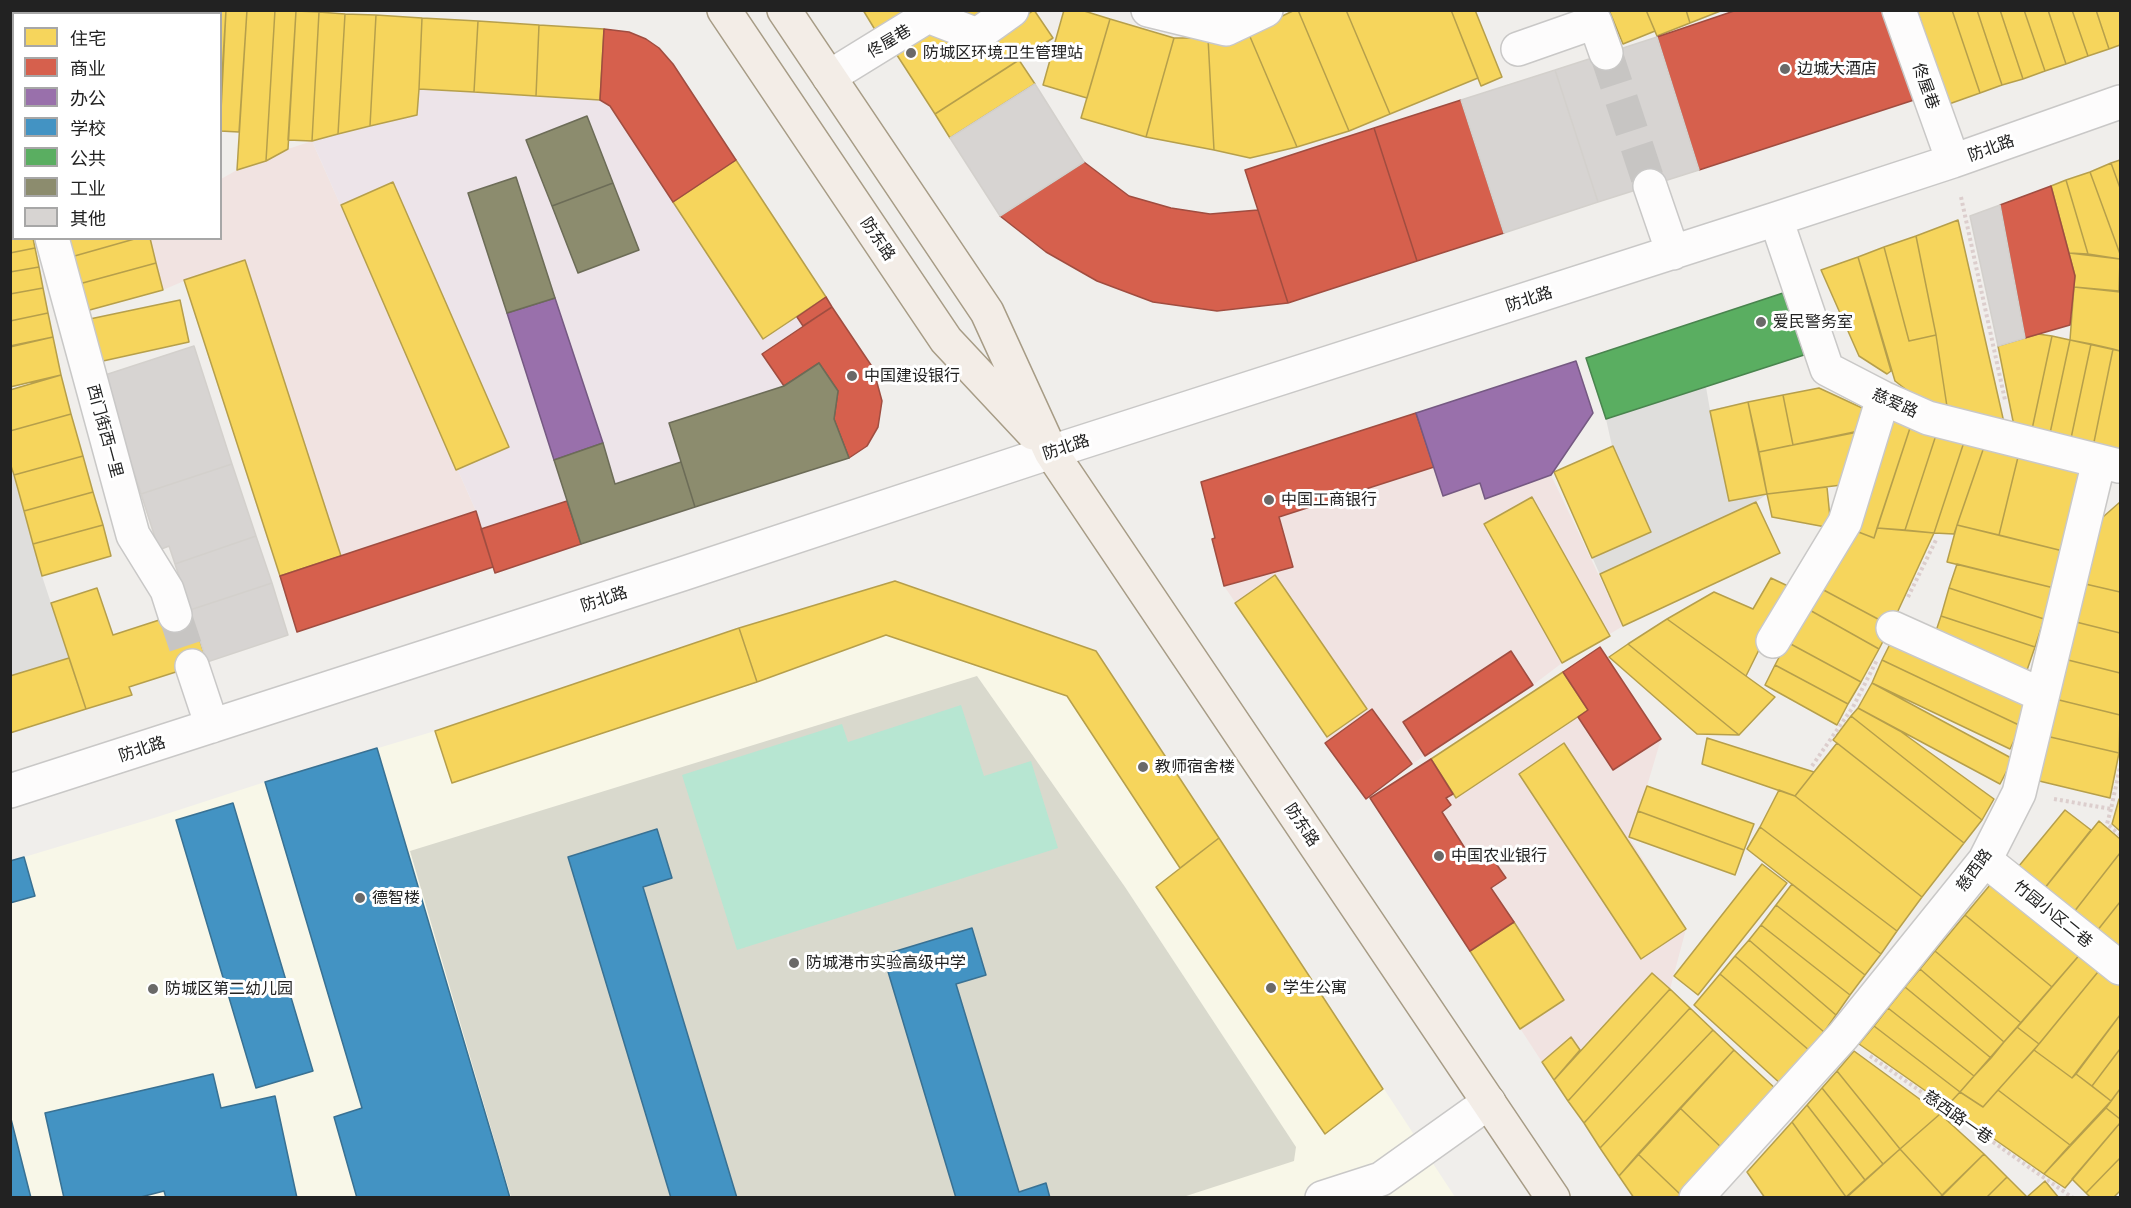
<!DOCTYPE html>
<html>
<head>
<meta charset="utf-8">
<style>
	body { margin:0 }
	#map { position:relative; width:2131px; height:1208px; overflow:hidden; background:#f0eeeb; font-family:Ubuntu,"Noto Sans SC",sans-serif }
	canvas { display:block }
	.frame { position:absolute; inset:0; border:12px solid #222; pointer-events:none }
	.legend { position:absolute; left:12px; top:12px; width:210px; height:228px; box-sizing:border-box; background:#fff; border:2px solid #a7a7a7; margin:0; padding:8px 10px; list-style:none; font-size:18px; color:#222 }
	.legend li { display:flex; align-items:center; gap:12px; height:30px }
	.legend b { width:30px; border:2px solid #a7a7a7 }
</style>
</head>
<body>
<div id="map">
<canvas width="2131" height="1208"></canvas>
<div class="frame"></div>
<ul class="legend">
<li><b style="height:16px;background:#f6d55c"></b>住宅</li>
<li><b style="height:16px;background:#d6604d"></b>商业</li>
<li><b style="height:16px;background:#9970ab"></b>办公</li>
<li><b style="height:16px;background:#4393c3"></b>学校</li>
<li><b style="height:16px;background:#5aae61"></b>公共</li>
<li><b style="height:16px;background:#8c8c6e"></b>工业</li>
<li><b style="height:16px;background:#d7d4d2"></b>其他</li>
</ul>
</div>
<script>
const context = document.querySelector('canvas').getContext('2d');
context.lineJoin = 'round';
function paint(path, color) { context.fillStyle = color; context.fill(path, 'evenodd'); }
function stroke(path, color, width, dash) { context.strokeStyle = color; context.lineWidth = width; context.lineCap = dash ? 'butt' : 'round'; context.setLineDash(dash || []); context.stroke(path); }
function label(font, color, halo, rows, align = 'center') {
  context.font = font + ' Ubuntu,"Noto Sans SC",sans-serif'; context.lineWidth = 6; context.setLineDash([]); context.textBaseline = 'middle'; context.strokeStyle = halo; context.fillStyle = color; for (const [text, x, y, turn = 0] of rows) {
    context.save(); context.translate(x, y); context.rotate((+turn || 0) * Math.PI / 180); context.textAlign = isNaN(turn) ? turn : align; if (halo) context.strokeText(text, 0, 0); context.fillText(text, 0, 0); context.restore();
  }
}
const residential = new Path2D(`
	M1706,387L1710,410L1748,402L1767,494L1756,502L1780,553L1623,626L1554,472L1612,446L1606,419Z
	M10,463L42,576L86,709L11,733Z`);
const commercial = new Path2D(`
	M312,141L476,511L493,567L297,632L184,281L163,290L150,239L220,238L221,179L237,170L266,161L288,149Z
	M1416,413L1443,496L1480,483L1486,499L1551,475L1623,626L1562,663L1533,685L1412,764L1366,799L1325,743L1327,737L1224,586L1212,539L1215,537L1201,482Z
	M1600,647L1661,739L1647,786L1629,837L1686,929L1670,989L1651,973L1580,1050L1571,1037L1542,1062L1370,798Z`);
const industrial = new Path2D(`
	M419,89L600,100L610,106L673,202L736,160L832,307L763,354L784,386L819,363L834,419L849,458L495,573L476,511L312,141L417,115Z`);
const education = new Path2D(`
	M895,581L1096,651L1455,1197L11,1198V861L154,818L265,782L435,731L739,628Z`);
const construction = new Path2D(`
	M977,676L1125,887L1296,1147L1294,1161L1180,1198L511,1197L410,851Z`);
const pitch = new Path2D(`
	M961,705L984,776L1031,761L1058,848L737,950L682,775L842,724L848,742Z`);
const homes = new Path2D(`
	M32,10H78V14H30Z
	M78,10H132V14H78Z
	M132,10H152L151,14H132Z
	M152,10H177V14H151Z
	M177,10H202V14H177Z
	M202,10H226L220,108V14H202Z
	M226,10H247L239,132L220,131Z
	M247,10H275L266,161L237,170Z
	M275,10L296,11L288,149L266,161Z
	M863,10H910L877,33Z
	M949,10H988L984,23Z
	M1034,10L1053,38L935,114L895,52L937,25L959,59Z
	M1064,10H1081L1110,19L1087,98L1043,85Z
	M1295,10H1298L1349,131L1297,147L1248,32Z
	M1298,10H1346L1390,114L1349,131Z
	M1346,10H1451L1478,78L1390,114Z
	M1451,10H1475L1502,77L1481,86Z
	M1609,10H1646L1655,31L1623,44Z
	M1646,10H1686L1690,23L1657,36Z
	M1686,10H1723L1690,23Z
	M1917,10H1952L1980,93L1949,104Z
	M1952,10H1977L2002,85L1980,93Z
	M1977,10H2000L2023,79L2002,85Z
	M2000,10H2024L2045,71L2023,79Z
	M2024,10H2048L2066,64L2045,71Z
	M2048,10H2072L2088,56L2066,64Z
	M2072,10H2096L2109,49L2088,56Z
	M2096,10H2120V45L2109,49Z
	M296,11L319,12L312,141L288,140Z
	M319,12L345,14L338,134L312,141Z
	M345,14L376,15L370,126L338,134Z
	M376,15L422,18L419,89L417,115L370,126Z
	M422,18L478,21L474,92L419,89Z
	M1110,19L1174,38L1146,137L1081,118Z
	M478,21L539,25L536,96L474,92Z
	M539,25L604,29L600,100L536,96Z
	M1248,32L1297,147L1250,158L1214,150L1208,38Z
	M1174,38H1208L1214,150L1146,137Z
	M1019,60L1035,84L950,138L935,114Z
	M10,88L14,100V113L10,114Z
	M14,113V139L10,140V114Z
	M14,139V160H10V140Z
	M10,160H14V203L10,204Z
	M736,160L826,297L763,339L673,202Z
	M2120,160V188L2111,163Z
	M2111,163L2120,188V254L2090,172Z
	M2090,172L2120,254V259L2088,254L2066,180Z
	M2066,180L2088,254L2069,253L2051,186Z
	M393,182L509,447L456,470L341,205Z
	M14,203V231L10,232V204Z
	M1958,220L2005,427L1948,413L1936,335L1916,236Z
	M14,231V238H33L35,248L10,253V232Z
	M1916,236L1936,335L1909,341L1884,247Z
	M66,238H138L71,257Z
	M138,238H150L156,263L79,284L71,257Z
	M1884,247L1909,341L1936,335L1948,413L1921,401L1895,381L1858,257Z
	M35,248L39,267L10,272V253Z
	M2069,253L2120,259L2119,291L2074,287L2075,276Z
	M1858,257L1891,371L1887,374L1859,356L1821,270Z
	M245,260L341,556L280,576L184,280Z
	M156,263L163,290L86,311L79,284Z
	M39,267L43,288L10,294V272Z
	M2074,287L2120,292V351L2070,340Z
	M43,288L48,313L10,321V294Z
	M180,300L189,342L94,363L85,320Z
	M48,313L53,337L10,346V321Z
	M2038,334L2052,336L2031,434L2015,431L1998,346Z
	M2052,336L2070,340L2049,438L2031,434Z
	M53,337L61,375L10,387V347Z
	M2070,340L2091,344L2070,443L2049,438Z
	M2091,344L2113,349L2093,447L2070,443Z
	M2113,349L2120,351V453L2093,447Z
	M61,375L71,414L10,431V390Z
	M1819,388L1873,413L1868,430L1793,445L1783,395Z
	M1783,395L1793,445L1759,452L1748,402Z
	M1748,402L1767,494L1729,501L1710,411Z
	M71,414L83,456L14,475L10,463V431Z
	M1885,417L1911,425L1874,538L1848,528Z
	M1911,425L1937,432L1905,530L1877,528Z
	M1854,432L1859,457L1846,461L1850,484L1767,494L1759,452Z
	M1937,432L1965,439L1934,533L1905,530Z
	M1965,439L1985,444L1954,534L1934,533Z
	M1985,444L2019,453L1999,535L1957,525Z
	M1613,446L1651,532L1592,558L1554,472Z
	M2019,453L2083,468L2063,551L1999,535Z
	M83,456L93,492L24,511L14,475Z
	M1827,487L1831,528L1772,517L1767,494Z
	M93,492L103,525L33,544L24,511Z
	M1532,497L1610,636L1562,663L1484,524Z
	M1756,502L1780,553L1623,626L1600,574Z
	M2120,502V592L2081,583L2095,524Z
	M103,525L111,556L42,576L33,544Z
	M1957,525L2063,551L2054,588L1947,562Z
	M1848,528L1874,538L1877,528L1934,533L1891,626L1818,587Z
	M1957,564L2054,588L2044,619L1949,588Z
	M1275,575L1367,709L1327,737L1235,603Z
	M1771,578L1790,587L1746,676L1667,619L1714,592L1753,609Z
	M895,581L1096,651L1219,838L1180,868L1067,696L886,635L757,682L739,628Z
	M2081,583L2120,592V633L2072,621Z
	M1818,587L1891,626L1879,649L1806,608Z
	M97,588L113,635L190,610L207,662L129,687L132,695L86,709L51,603Z
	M1949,588L2044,619L2035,647L1941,616Z
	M1806,608L1879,649L1861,682L1787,642Z
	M1941,616L2035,647L2026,673L1932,643Z
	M1667,619L1775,697L1739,735L1628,644Z
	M2072,621L2120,633V673L2064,659Z
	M739,628L757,682L452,783L435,731Z
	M1896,632L2034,697L2021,726L1882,660Z
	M1787,642L1861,682L1848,704L1775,665Z
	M1628,644L1739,735L1697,734L1609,657Z
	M69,658L86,709L10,733V676Z
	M2064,659L2120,673V715L2055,699Z
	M1882,660L2021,726L2010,749L1872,683Z
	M1775,665L1848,704L1837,725L1765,685Z
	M1563,672L1588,710L1456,798L1431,759Z
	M1872,683L2013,759L2000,784L1858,708Z
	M2055,699L2120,715L2119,753L2046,736Z
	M1858,708L1900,731L1994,799L1982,820L1851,716Z
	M1851,716L1982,820L1964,843L1833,740Z
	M2046,736L2119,753L2110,798L2035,780Z
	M1707,738L1814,772L1795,796L1702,764Z
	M1564,743L1686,929L1641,959L1519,774Z
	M1837,743L1964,843L1922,897L1795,796Z
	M1647,786L1754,824L1744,850L1638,811Z
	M1779,790L1795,796L1922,897L1897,931L1760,827Z
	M2119,799H2120V831L2112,824Z
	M2065,810L2091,830L2040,894L2014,872Z
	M1638,811L1744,850L1735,875L1629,837Z
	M2099,821L2120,839V853L2070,917L2040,894Z
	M1760,827L1897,931L1881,954L1747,849Z
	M1219,838L1383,1089L1325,1134L1156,887Z
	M2120,853V902L2093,936L2070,917Z
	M1762,864L1787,883L1698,995L1674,976Z
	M1995,879L2082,952L2052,987L1965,915Z
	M1792,884L1881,954L1865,975L1776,905Z
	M2120,902V958L2093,936Z
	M1776,905L1865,975L1850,995L1761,925Z
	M1965,915L2052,987L2021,1023L1935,951Z
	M1514,922L1564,1000L1520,1029L1470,951Z
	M1761,925L1850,995L1836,1015L1749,940Z
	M1749,940L1836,1015L1824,1032L1735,956Z
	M1935,951L2021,1023L2004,1042L1920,969Z
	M2082,952L2102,967L2039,1044L2017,1027Z
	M1735,956L1824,1032L1810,1051L1720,974Z
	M2102,967L2120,982V1015L2072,1078L2034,1050Z
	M1920,969L2004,1042L1991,1058L1905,987Z
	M1652,973L1670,989L1568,1101L1554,1080Z
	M1720,974L1810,1051L1782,1085L1694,1005Z
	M1905,987L1991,1058L1974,1076L1888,1008Z
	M1670,989L1690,1008L1584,1123L1568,1101Z
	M1690,1008L1713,1030L1600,1148L1584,1123Z
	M1888,1008L1974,1076L1960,1092L1874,1026Z
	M2120,1015V1049L2092,1086L2076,1074Z
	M1874,1026L1960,1092L1947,1106L1859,1044Z
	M2017,1027L2039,1044L1983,1107L1960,1092Z
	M1713,1030L1734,1050L1619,1176L1600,1148Z
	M1571,1037L1580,1050L1554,1080L1542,1062Z
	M2120,1049V1089L2111,1101L2092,1086Z
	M1734,1050L1778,1091L1724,1150L1680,1108Z
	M2034,1050L2072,1078L2076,1074L2111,1101L2070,1145L1998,1090Z
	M1854,1051L1940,1114L1900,1149L1837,1071Z
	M1837,1071L1900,1149L1883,1164L1822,1088Z
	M1822,1088L1883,1164L1865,1180L1807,1105Z
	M2120,1089V1119L2106,1108Z
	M1998,1090L2070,1145L2044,1174L1947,1106L1960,1092L1983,1107Z
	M1807,1105L1865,1180L1846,1197L1792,1122Z
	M1680,1108L1724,1150L1682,1196L1638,1154Z
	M2106,1108L2120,1119V1123L2065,1188L2044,1174Z
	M1940,1114L1984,1154L1942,1195L1900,1149Z
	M1792,1122L1846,1197V1198H1765L1747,1172Z
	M2120,1123V1158L2086,1193L2072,1179Z
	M1900,1149L1942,1195L1940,1198H1846Z
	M1638,1154L1682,1196L1681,1198H1634L1619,1176Z
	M1984,1154L2007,1177L1986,1198H1940Z
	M2120,1158V1191L2113,1198H2091L2086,1193Z
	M2007,1177L2027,1197L1986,1198Z
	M2045,1181L2059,1198H2026L2027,1197Z`);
const shops = new Path2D(`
	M1737,10H1885L1914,100L1699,170L1657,37Z
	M604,29L629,32L646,39L659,48L673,64L736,160L673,202L610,106L600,100Z
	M1461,100L1504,233L1417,261L1374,128Z
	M1374,128L1417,261L1288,303L1245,170Z
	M1084,162L1129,196L1171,208L1210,214L1258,210L1288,303L1217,311L1153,302L1097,281L1046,252L1000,216Z
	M2051,186L2075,276L2070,325L2025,338L2000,205Z
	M826,297L832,307L803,326L797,317Z
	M832,307L873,368L882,401L878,427L867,446L849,458L834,419L838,391L819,363L784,386L762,354Z
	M1416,413L1434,467L1279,517L1293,567L1224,586L1212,539L1215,538L1201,482Z
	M567,501L581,544L495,573L481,529Z
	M476,511L493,567L297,632L280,576Z
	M1600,647L1661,739L1613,770L1578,717L1588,710L1563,672Z
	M1511,651L1533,685L1425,756L1403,722Z
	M1372,709L1412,764L1366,799L1325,743Z
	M1431,759L1453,794L1446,798L1451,805L1442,812L1473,861L1488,852L1506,878L1491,888L1514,922L1470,951L1370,798Z`);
const offices = new Path2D(`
	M555,298L603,443L554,460L507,313Z
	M1576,361L1593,413L1551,475L1485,499L1480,483L1443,496L1416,413Z`);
const schools = new Path2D(`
	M377,748L497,1153L510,1198H357L334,1117L362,1108L265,782Z
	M233,803L313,1071L256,1088L176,820Z
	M657,829L672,878L643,887L737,1198H671L568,857Z
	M24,857L35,896L10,903V861Z
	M972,928L986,975L956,984L1019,1192L1046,1183L1050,1198H956L883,955Z
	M213,1074L221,1108L275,1096L297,1198H166L164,1191L137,1198H64L45,1113Z
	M10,1115L31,1198H10Z`);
const public = new Path2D(`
	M1783,293L1804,355L1606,419L1586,358Z`);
const industry = new Path2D(`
	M587,116L613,183L552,206L526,140Z
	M516,177L555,298L507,313L468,193Z
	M613,183L639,250L578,273L552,206Z
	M819,363L838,391L834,419L849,458L695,507L669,423L784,386Z
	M603,443L615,484L681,462L695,507L581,544L554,460Z`);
const building = new Path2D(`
	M1657,37L1699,170L1598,202L1555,70Z
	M1555,70L1598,202L1504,233L1461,100Z
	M1035,84L1084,162L1000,216L950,138Z
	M2000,205L2025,338L1998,346L1970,216Z
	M194,346L232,464L141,494L102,376Z
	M232,464L256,536L175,564L169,546L159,550L141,494Z
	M256,536L272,583L190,610L175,564Z
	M272,583L288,635L207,662L190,610Z`);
const minorTunnel = new Path2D(`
	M1606,53L1650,186
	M175,615L192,666`);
const path = new Path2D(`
	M1961,197L2005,400
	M1908,597L1937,538
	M1812,766L1853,707L1877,660
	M2054,799L2111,809L2120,767
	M2111,809L2107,824L2120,835
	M1870,1056L2073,1198`);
const minor = new Path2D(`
	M1148,10L1226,29L1266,10
	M1899,10L1953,161
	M10,11L14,27
	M1518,49L1595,22L1606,53
	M829,77L928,16L977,35L1012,10
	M1650,186L1673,253
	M1776,219L1827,369L1883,398L1928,418L2119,466
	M52,238L133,535L167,590L175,615
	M1893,628L2042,695
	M1773,641L1845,522L1883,398
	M192,666L212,726
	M10,791L682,574L1051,452L1776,219L1953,161L2120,102
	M1985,860L2120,968
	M1322,1198L1381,1179L1489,1102
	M1696,1198L1843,1036L1985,860L2019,793L2099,461`);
const major = new Path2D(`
	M724,10L946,340L1033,433
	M784,10L987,312L1051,452L1553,1198`);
const markers = [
	[911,53,6,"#6a6968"],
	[1785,69,6,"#6a6968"],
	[1761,322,6,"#6a6968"],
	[852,376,6,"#6a6968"],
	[1269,500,6,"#6a6968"],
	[1143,767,6,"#6a6968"],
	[1439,856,6,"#6a6968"],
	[360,898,6,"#6a6968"],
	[794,963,6,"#6a6968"],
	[1271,988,6,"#6a6968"],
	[153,989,6,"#6a6968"]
];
const streetNames = [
	["佟屋巷",889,41,-31],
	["佟屋巷",1926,86,70],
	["防北路",1991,148,-20],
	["防东路",878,239,56],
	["防北路",1529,299,-18],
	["慈爱路",1895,403,24],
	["西门街西一里",105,431,75],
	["防北路",1066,447,-18],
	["防北路",604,599,-18],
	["防北路",142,749,-18],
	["防东路",1302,825,56],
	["慈西路",1974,870,-54],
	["竹园小区二巷",2053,914,39],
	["慈西路一巷",1958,1117,35]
];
const poiNames = [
	["防城区环境卫生管理站",923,53],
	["边城大酒店",1797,69],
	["爱民警务室",1773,322],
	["中国建设银行",864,376],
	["中国工商银行",1281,500],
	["教师宿舍楼",1155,767],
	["中国农业银行",1451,856],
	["德智楼",372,898],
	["防城港市实验高级中学",806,963],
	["学生公寓",1283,988],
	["防城区第二幼儿园",165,989]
];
paint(residential, '#dfdedc');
paint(commercial, '#f1e3e1');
paint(industrial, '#ede4e9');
paint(education, '#f8f7e8');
paint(construction, '#d9d9cd');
paint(pitch, '#b7e6d2');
paint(homes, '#f6d55c');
stroke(homes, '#b69f4b', 1.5);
paint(shops, '#d6604d');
stroke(shops, '#a04d40', 1.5);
paint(offices, '#9970ab');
stroke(offices, '#755982', 1.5);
paint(schools, '#4393c3');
stroke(schools, '#397193', 1.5);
paint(public, '#5aae61');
stroke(public, '#49844e', 1.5);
paint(industry, '#8c8c6e');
stroke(industry, '#6c6c57', 1.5);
paint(building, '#d7d4d2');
stroke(building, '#d3d0cc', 1.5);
stroke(minorTunnel, '#c7c5c3', 33, [33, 16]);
stroke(minor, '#c9c8c7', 36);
stroke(major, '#a79c86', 36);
stroke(path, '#dccecd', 4, [3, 3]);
stroke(minor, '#fdfcfc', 33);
stroke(major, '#f3ede7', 33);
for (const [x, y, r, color] of markers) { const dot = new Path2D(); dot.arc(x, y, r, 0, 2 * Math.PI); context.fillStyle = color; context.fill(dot); stroke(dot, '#fff', 2); }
label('16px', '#222', '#fff', streetNames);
label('16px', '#222', '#fff', poiNames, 'left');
</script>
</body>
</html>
